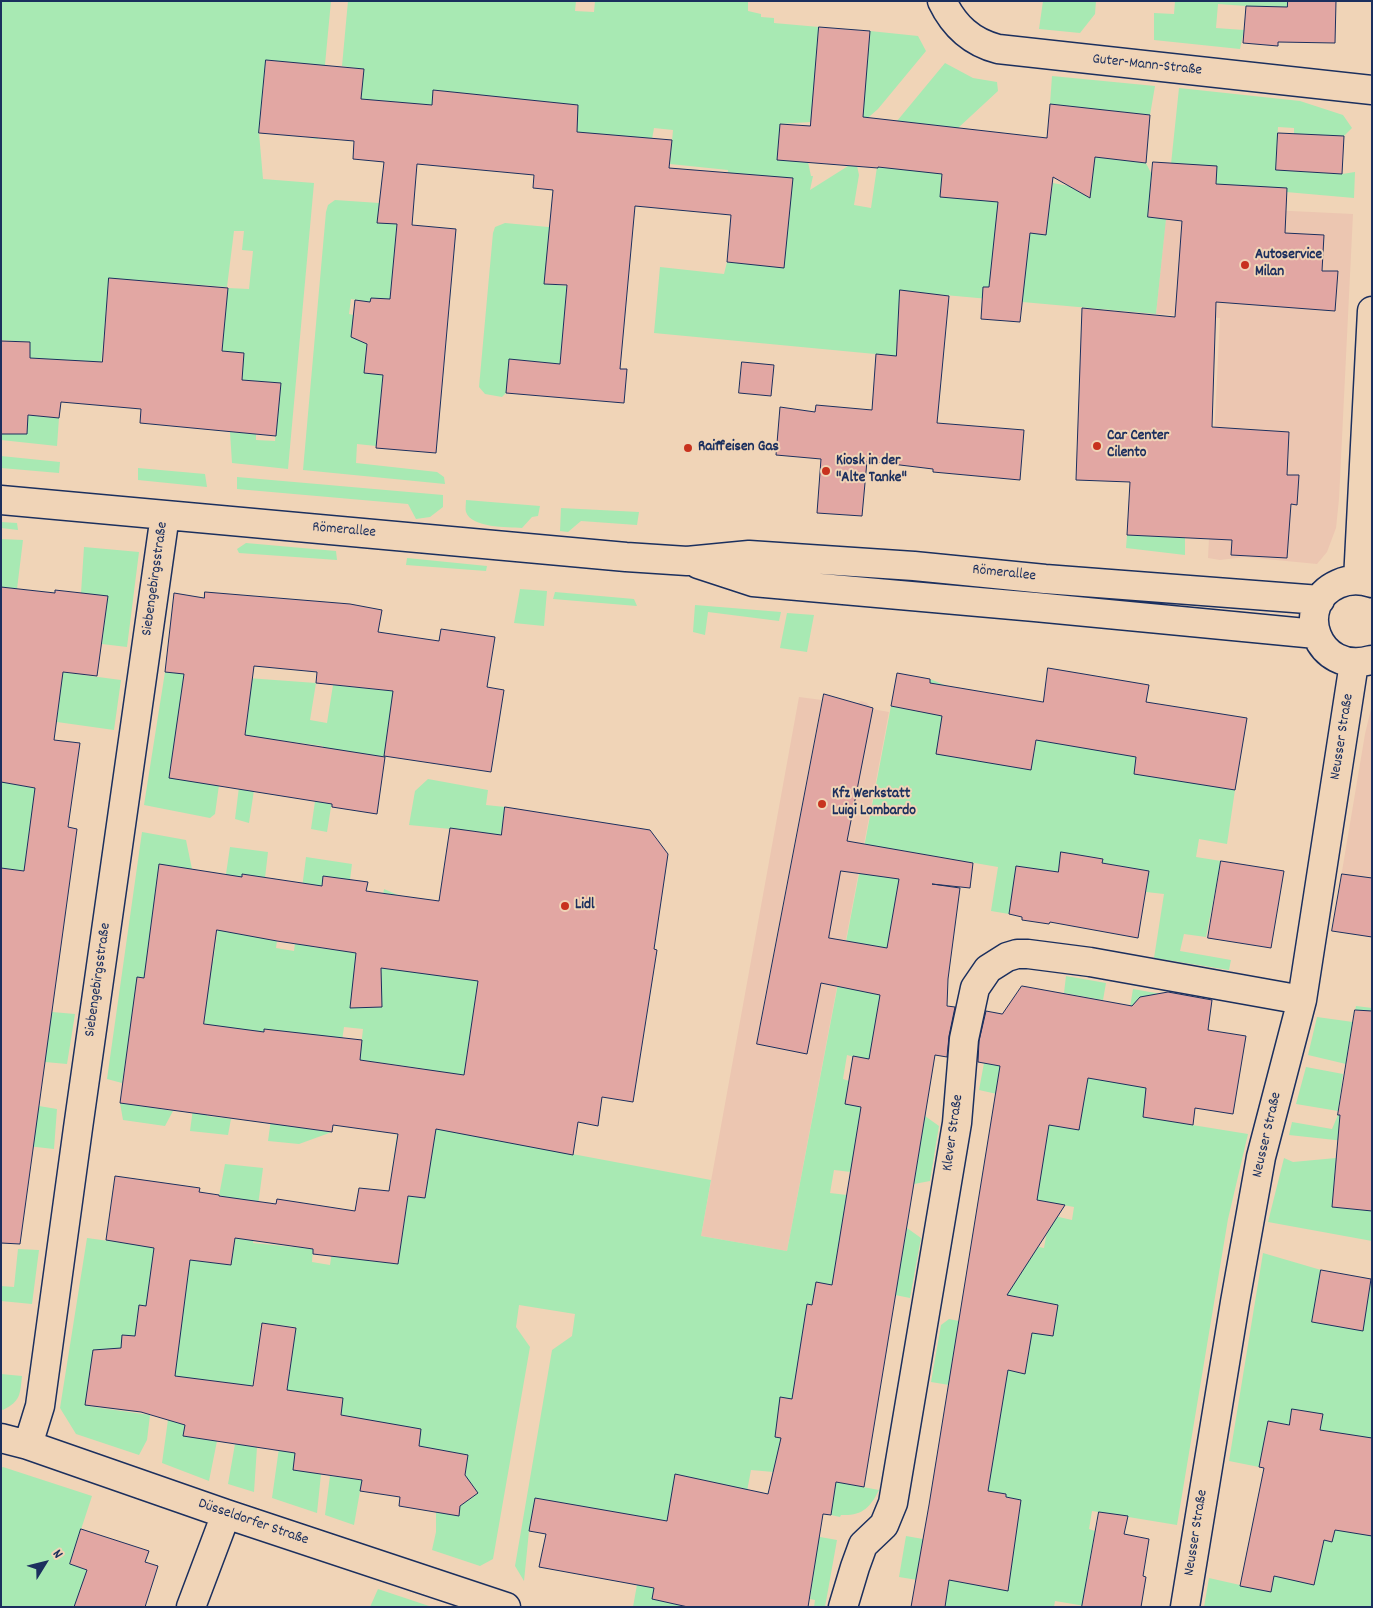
<!DOCTYPE html>
<html>
<head>
<meta charset="utf-8">
<style>
	body { margin:0 }
	#map { position:relative; width:1373px; height:1608px; overflow:hidden; background:#f0d4b7; font-family:Dekko,sans-serif }
	canvas { display:block }
	.frame { position:absolute; inset:0; border:2px solid #1b2f5e; pointer-events:none }
	.north { position:absolute; left:20px; top:1538px; width:50px; height:50px; -webkit-text-stroke:4px #f0d4b7; paint-order:stroke; rotate:54deg; font-size:14px; font-weight:700; line-height:20px; text-align:center; color:#1b2f5e }
	.north::after { content:''; display:block; margin:auto; width:18px; height:22px; background:#1b2f5e; clip-path:polygon(50% 0,100% 100%,50% 72%,0 100%) }
</style>
</head>
<body>
<div id="map">
<canvas width="1373" height="1608"></canvas>
<div class="frame"></div>
<div class="north">N</div>
</div>
<script>
const context = document.querySelector('canvas').getContext('2d');
context.lineJoin = 'round';
function paint(path, color) { context.fillStyle = color; context.fill(path, 'evenodd'); }
function stroke(path, color, width, dash) { context.strokeStyle = color; context.lineWidth = width; context.lineCap = dash ? 'butt' : 'round'; context.setLineDash(dash || []); context.stroke(path); }
function label(font, color, halo, rows, align = 'center') {
  context.font = font + ' Dekko,sans-serif'; context.lineWidth = 4; context.setLineDash([]); context.textBaseline = 'middle'; context.strokeStyle = halo; context.fillStyle = color; for (const [text, x, y, turn = 0] of rows) {
    context.save(); context.translate(x, y); context.rotate((+turn || 0) * Math.PI / 180); context.textAlign = isNaN(turn) ? turn : align; if (halo) context.strokeText(text, 0, 0); context.fillText(text, 0, 0); context.restore();
  }
}
const built = new Path2D(`
	M1167,205L1353,214L1339,499L1336,528L1327,552L1317,564L1245,557L1220,560L1208,558L1220,318L1156,314Z
	M829,696L854,706L861,701L867,703L872,709L889,712L787,1251L701,1236L799,697L822,700Z
	M1372,705V935H1360L1332,931L1365,734Z`);
const green = new Path2D(`
	M1,1H331L318,139L310,138L316,65L266,60L259,133L263,179L314,183L288,469L232,463L230,432L256,434V440L275,441L281,383L242,380L222,351L228,288L249,289L253,251L242,250L244,231H234L227,287L109,278L101,364L30,358V342L1,340Z
	M348,1H576L575,11L594,12L595,1H748V11L761,14V17L774,18V23L819,27L811,122L780,124L777,160L808,162L811,176H813L810,190L856,161L859,175L854,205L871,208L877,167L1002,177L1046,234L1053,183L1069,186L1090,198L1095,157L1146,163L1152,175L1148,217L1166,219L1156,314L900,291L896,356L654,333L660,267L724,274L727,262L784,267L727,187L728,170L670,164L673,130L654,128L652,139L577,132V105L433,90L432,105L361,99L363,69L342,66Z
	M1043,1H1096L1095,14L1080,33L1039,29Z
	M1175,1H1297L1296,15L1260,7L1218,4L1216,28L1244,30L1240,49L1154,40V13L1174,14Z
	M870,31L918,36L926,51L878,109L862,123Z
	M945,63L973,78L997,82L998,91L958,128L897,121Z
	M1052,76L1155,86L1150,115L1050,104Z
	M1179,88L1300,101L1343,115L1352,128L1344,136L1294,134V128L1278,127L1276,170L1342,174L1355,172L1354,198L1286,192L1216,191L1217,166L1169,183Z
	M335,200L379,203L397,223L390,299L370,302L351,299L349,314L354,315L367,336L364,373L383,375L376,446L357,444L356,463L437,472L444,477L445,484L303,470L326,212L328,205Z
	M505,223L559,228L545,284L567,286L560,364L509,359L506,393L502,397L485,394L479,387L493,233L495,227Z
	M1,413L59,418L57,446L1,440Z
	M1,456L60,462L59,473L1,468Z
	M138,468L205,474L207,487L138,480Z
	M237,477L443,495V507L430,517L416,519L408,504L237,489Z
	M466,500L540,506L538,516L532,517L522,528C508,527 471,528 466,512C465,509 466,504 466,500Z
	M561,508L639,512L637,525L581,521L568,532L560,531Z
	M1,522L17,523L18,530L1,528Z
	M1127,535L1185,538V555L1126,548Z
	M1,539L23,540L17,589L1,587Z
	M246,543L336,551L337,560L239,553L237,549Z
	M84,547L139,552L127,647L102,644L108,596L81,593Z
	M407,558L487,566L486,571L406,565Z
	M520,589L547,591L544,626L514,623Z
	M555,592L634,599L637,606L553,599Z
	M695,605L781,612L779,621L708,612L705,635L693,632Z
	M787,613L814,615L807,652L780,648Z
	M45,670L121,680L114,730L57,722L61,684Z
	M165,672L316,683L310,720L327,723L333,685L411,693L406,730L388,728L385,758L340,751L327,832L311,829L323,746L262,738L249,823L235,819L249,707L219,785L215,814L210,818L144,805Z
	M930,679L947,686L937,754L958,758L960,751L1010,759L1009,766L1031,770L1037,740L1083,748L1084,740L1114,745L1113,752L1137,756L1135,774L1181,781L1182,775L1212,779L1211,786L1235,790L1227,844L1199,839L1196,857L1221,861L1206,937L1184,934L1180,951L1231,960L1229,970L1154,958L1164,894L1146,892L1149,871L1102,863L1103,858L1062,853L1058,872L1016,866L1009,914L991,911L998,867L888,848L882,876L899,879L887,948L871,945L863,991L880,995L869,1061L847,1055L843,1079L849,1081L845,1104L861,1107L851,1172L834,1170L830,1193L847,1195L832,1285L816,1283L808,1328L804,1327L798,1360L820,1364L814,1397L797,1394L793,1417L778,1415L775,1437L790,1440L785,1473L751,1470L741,1523L837,1540L825,1607H814L815,1600L810,1599L815,1564L748,1552L728,1563L742,1489L676,1474L652,1599L688,1607H633L649,1518L535,1498L529,1531L524,1581L515,1566L552,1350L572,1336L575,1314L519,1305L516,1327L530,1347L493,1559L480,1566L432,1550L436,1532V1512L459,1516L461,1501L466,1502L473,1497L475,1488L469,1481L465,1480L468,1455L419,1446L421,1429L390,1425L384,1458L367,1455L371,1421L341,1415L343,1398L304,1393L293,1470L321,1474L317,1513L272,1498L296,1327L261,1323L252,1386L193,1378L183,1436L217,1441L209,1481L162,1463L183,1312L139,1306L136,1323L161,1328L159,1340L123,1335L121,1355L93,1350L87,1406L150,1415L147,1440L139,1455L76,1434L60,1408L87,1238L131,1244L133,1237L155,1240L152,1267L169,1270L171,1258L231,1265L242,1200L219,1196L225,1164L263,1168L253,1243L313,1249L312,1262L330,1265L337,1218L354,1219L350,1249L370,1252L369,1261L398,1264L408,1196L425,1198L428,1177L392,1172L397,1134L417,1136L426,1069L376,1062L359,1064L363,1029L344,1027L339,1061L341,1067L296,1061L287,1126L332,1132L299,1144L268,1141L283,1032L264,1029V1032L238,1029L234,1057L216,1055L207,1116L231,1119L228,1135L190,1131L206,1011L186,1008L183,1031L131,1024L122,1083L107,1079L142,832L186,840L192,869L159,865L150,934L198,941L195,960L213,962L230,847L268,852L265,878L242,874L234,933L257,937L258,930L278,933L276,948L294,951L306,857L352,864L350,880L323,876L312,947L357,953L355,967L372,970L384,889L400,896L391,960L413,963L412,972L437,975L448,902L471,903L482,832L409,825L415,791L428,779L488,790L486,805L505,807L455,1132L711,1180L701,1236L787,1251L891,706L924,713Z
	M1,782L40,789L30,825L24,871L1,868Z
	M1066,976L1106,983L1103,1000L1064,993Z
	M1133,989L1184,998L1145,1099L1143,1117L1248,1134L1228,1219L1177,1525L1092,1511L1089,1529L1095,1531L1089,1567L1085,1606L1055,1601L1054,1607H945L948,1585L899,1577L906,1536L923,1539L920,1555L969,1563L1019,1517L1021,1500L1006,1497V1494L956,1486L993,1461L1004,1394L931,1382L941,1325L949,1319L959,1321L951,1366L1005,1375L1006,1370L1022,1373L1026,1368L1030,1347L1021,1332L1027,1298L993,1293L1028,1245L1044,1248L1050,1215L1072,1220L1074,1207L982,1190L1048,1125L1079,1130L1082,1113L979,1090L984,1063L1050,1074L1122,1056Z
	M1356,1006L1372,1008V1025L1353,1022L1346,1064L1308,1055L1317,1017L1353,1022Z
	M52,1012L75,1014L67,1064L1,1058Z
	M1306,1067L1343,1074L1338,1111L1296,1104Z
	M120,1103L173,1111L165,1126L123,1120Z
	M39,1106L57,1109L54,1149L1,1143Z
	M1338,1115L1372,1120V1144L1289,1135L1292,1122L1332,1129Z
	M925,1116L939,1126L930,1181L914,1184Z
	M1284,1158L1293,1162L1336,1158L1332,1207L1372,1211V1241L1268,1222Z
	M907,1228L921,1238L910,1298L895,1295Z
	M18,1249L39,1250L32,1304L1,1301V1286L14,1287Z
	M1263,1253L1321,1270L1313,1322L1363,1330L1372,1274V1607H1204L1209,1578L1271,1592L1274,1576L1324,1540L1332,1542L1336,1522L1320,1430L1268,1421L1259,1467L1229,1461Z
	M1,1374L22,1376C20,1394 21,1401 3,1410L1,1409Z
	M235,1444L257,1447L254,1492L228,1484Z
	M3,1467L92,1496L70,1563L87,1570L81,1607H1V1468Z
	M330,1476L362,1480L354,1525L325,1515Z
	M836,1482L879,1490C870,1508 862,1516 841,1515L840,1517L831,1515Z
	M378,1589L432,1607H370Z`);
const building = new Path2D(`
	M1288,1H1336L1335,43L1278,42V46L1243,43L1246,6L1287,7Z
	M819,27L870,31L863,117L1047,138L1050,104L1150,115L1146,163L1095,157L1090,198L1053,177L1046,235L1030,233L1020,322L981,319L983,287H989L998,202L940,197L942,174L878,167V168L777,160L780,124L810,126Z
	M266,60L364,69L361,99L432,105L433,90L578,105L577,132L672,140L669,168L793,178L784,268L727,262L731,215L635,206L620,369H627L624,403L506,393L509,359L560,364L567,285L544,284L553,190L533,188L534,175L417,164L412,225L456,229L436,453L376,448L383,375L364,373L367,344L351,337L355,300L370,302L371,298L390,299L397,224L377,223L384,162L353,159L354,141L259,133Z
	M1278,133L1344,136L1342,174L1276,170Z
	M1153,162L1217,166L1216,184L1287,188L1285,233L1324,235L1322,271H1338L1335,311L1216,302L1212,427L1289,432L1287,475H1299L1297,505L1291,504L1287,558L1231,555L1232,540L1127,535L1130,482L1076,480L1082,308L1175,317L1182,221L1148,217Z
	M109,278L228,288L222,351L244,353L242,380L281,383L276,436L140,423L141,409L61,402L59,418L28,415L27,434H1V341L30,342V358L102,362Z
	M900,290L949,296L937,423L1024,430L1020,480L933,472V469L867,461L862,516L817,513L821,459L776,455L780,407L815,412L816,405L872,410L876,354L896,356Z
	M742,362L774,365L771,396L739,393Z
	M1,587L55,593V590L108,596L97,676L63,672L54,740L80,743L68,827L77,829L20,1244L1,1243V868L24,871L35,788L1,782Z
	M205,592L350,604L382,610L378,632L439,641L441,629L495,637L487,687L504,690L491,772L384,756L393,691L316,683L317,672L254,666L245,735L385,757L377,814L332,807V804L169,778L184,674L165,672L174,593L204,598Z
	M1048,668L1149,685L1146,702L1247,718L1235,790L1134,774L1136,757L1036,740L1031,770L936,754L942,716L891,706L897,673L930,679V683L1043,702Z
	M824,694L873,708L847,841L973,863L970,888L932,884L960,888L948,979L947,1006L955,1007L949,1036L947,1057L935,1055L864,1487L836,1482L831,1515L823,1514L808,1607H688L652,1599L654,1588L539,1567L546,1534L529,1531L535,1498L667,1521L675,1474L768,1494L781,1438L775,1437L780,1397L792,1399L807,1304L812,1305L816,1282L832,1285L861,1107L845,1104L853,1056L869,1059L880,995L821,983L807,1054L757,1044ZM841,871L899,879L887,948L829,938Z
	M505,807L650,830L668,854L654,949L657,950L633,1102L602,1097L598,1126L578,1122L573,1155L436,1129L425,1198L408,1196L398,1264L313,1254V1249L235,1238L231,1265L190,1260L175,1376L253,1386L262,1323L296,1328L287,1390L343,1398L341,1415L421,1429L419,1446L468,1455L465,1475L478,1493L460,1506L459,1516L399,1506L400,1497L360,1491L362,1480L293,1470L295,1453L183,1436L185,1425L141,1412L85,1405L93,1350L121,1348L122,1335L135,1336L139,1305L146,1306L154,1248L106,1240L115,1176L200,1188L199,1192L219,1195V1196L276,1204L277,1199L355,1211L359,1188L389,1191L398,1134L333,1125L332,1132L120,1103L137,977L144,978L159,864L242,877V874L322,886L323,876L368,882L366,891L439,901L450,828L501,835ZM217,930L277,941L356,953L350,1008L382,1007L381,968L478,981L464,1075L360,1060L362,1040L264,1029V1032L204,1024Z
	M1061,852L1103,859L1102,863L1149,871L1138,938L1050,922L1049,924L1022,920V917L1009,914L1016,866L1058,872Z
	M1221,861L1284,871L1271,948L1208,938Z
	M1342,874L1372,878V937L1332,931Z
	M1022,986L1132,1006L1140,997L1168,992L1212,1000L1208,1030L1246,1036L1233,1114L1195,1108L1193,1125L1143,1117L1146,1088L1088,1078L1079,1130L1049,1125L1037,1200L1065,1205L1007,1295L1058,1305L1053,1336L1032,1333L1025,1374L1008,1370L988,1491L1006,1494V1497L1021,1500L1008,1591L949,1580L945,1607H911L929,1505L1000,1066L978,1062L979,1041L986,1011L1002,1014Z
	M1355,1010L1372,1011V1211L1332,1207L1340,1115H1338Z
	M1321,1270L1371,1279L1363,1331L1312,1322Z
	M1292,1409L1323,1414L1320,1430L1372,1438V1536L1335,1530L1332,1542L1324,1540L1314,1585L1274,1576L1271,1592L1240,1586L1264,1468L1259,1467L1268,1421L1289,1425Z
	M1099,1512L1128,1516L1124,1534L1149,1539L1143,1576L1146,1577L1141,1607H1082Z
	M81,1529L149,1551L145,1562L158,1566L145,1607H74L87,1570L70,1564Z`);
const minor = new Path2D(`
	M942,1C954,26 971,42 998,49L1372,90
	M1,500L626,557L687,561L749,555L914,566L1045,579L1320,600
	M698,564L753,582L1035,607L1316,634
	M1358,580L1372,311
	M1371,660C1317,676 1292,604 1338,584C1349,579 1360,579 1372,583
	M1,1438L28,1445L226,1514L506,1607
	M28,1445L40,1406L78,1128L165,515
	M191,1607L226,1514
	M843,1607L855,1567L863,1545L884,1525L893,1503L957,1123L964,1039L975,988L988,969L1007,957L1017,954H1028L1090,962L1302,1000
	M1185,1607L1235,1302L1261,1157L1302,1000L1354,663`);
const markers = [
	[1245,265,5,"#c8321e"],
	[1097,446,5,"#c8321e"],
	[688,448,5,"#c8321e"],
	[826,471,5,"#c8321e"],
	[822,804,5,"#c8321e"],
	[565,906,5,"#c8321e"]
];
const streetNames = [
	["Guter-Mann-Straße",1147,66,6],
	["Römerallee",344,531,5],
	["Römerallee",1004,574,6],
	["Siebengebirgsstraße",156,579,-82],
	["Neusser Straße",1343,737,-81],
	["Siebengebirgsstraße",99,980,-82],
	["Klever Straße",954,1133,-82],
	["Neusser Straße",1268,1135,-77],
	["Düsseldorfer Straße",253,1523,19],
	["Neusser Straße",1197,1533,-81]
];
const poiNames = [
	["Autoservice",1255,256],
	["Milan",1255,273],
	["Car Center",1107,437],
	["Cilento",1107,454],
	["Raiffeisen Gas",698,448],
	["Kiosk in der",836,462],
	["\"Alte Tanke\"",836,479],
	["Kfz Werkstatt",832,795],
	["Luigi Lombardo",832,812],
	["Lidl",575,906]
];
paint(built, '#ecc6b1');
paint(green, '#a8e9b3');
paint(building, '#e2a7a3');
stroke(building, '#1b2f5e', 1);
stroke(minor, '#1b2f5e', 31);
stroke(minor, '#f0d4b7', 28);
for (const [x, y, r, color] of markers) { const dot = new Path2D(); dot.arc(x, y, r, 0, 2 * Math.PI); context.fillStyle = color; context.fill(dot); stroke(dot, '#f0d4b7', 2); }
label('15px', '#1b2f5e', '#f0d4b7', streetNames);
label('bold 15px', '#1b2f5e', '#f0d4b7', poiNames, 'left');
</script>
</body>
</html>
